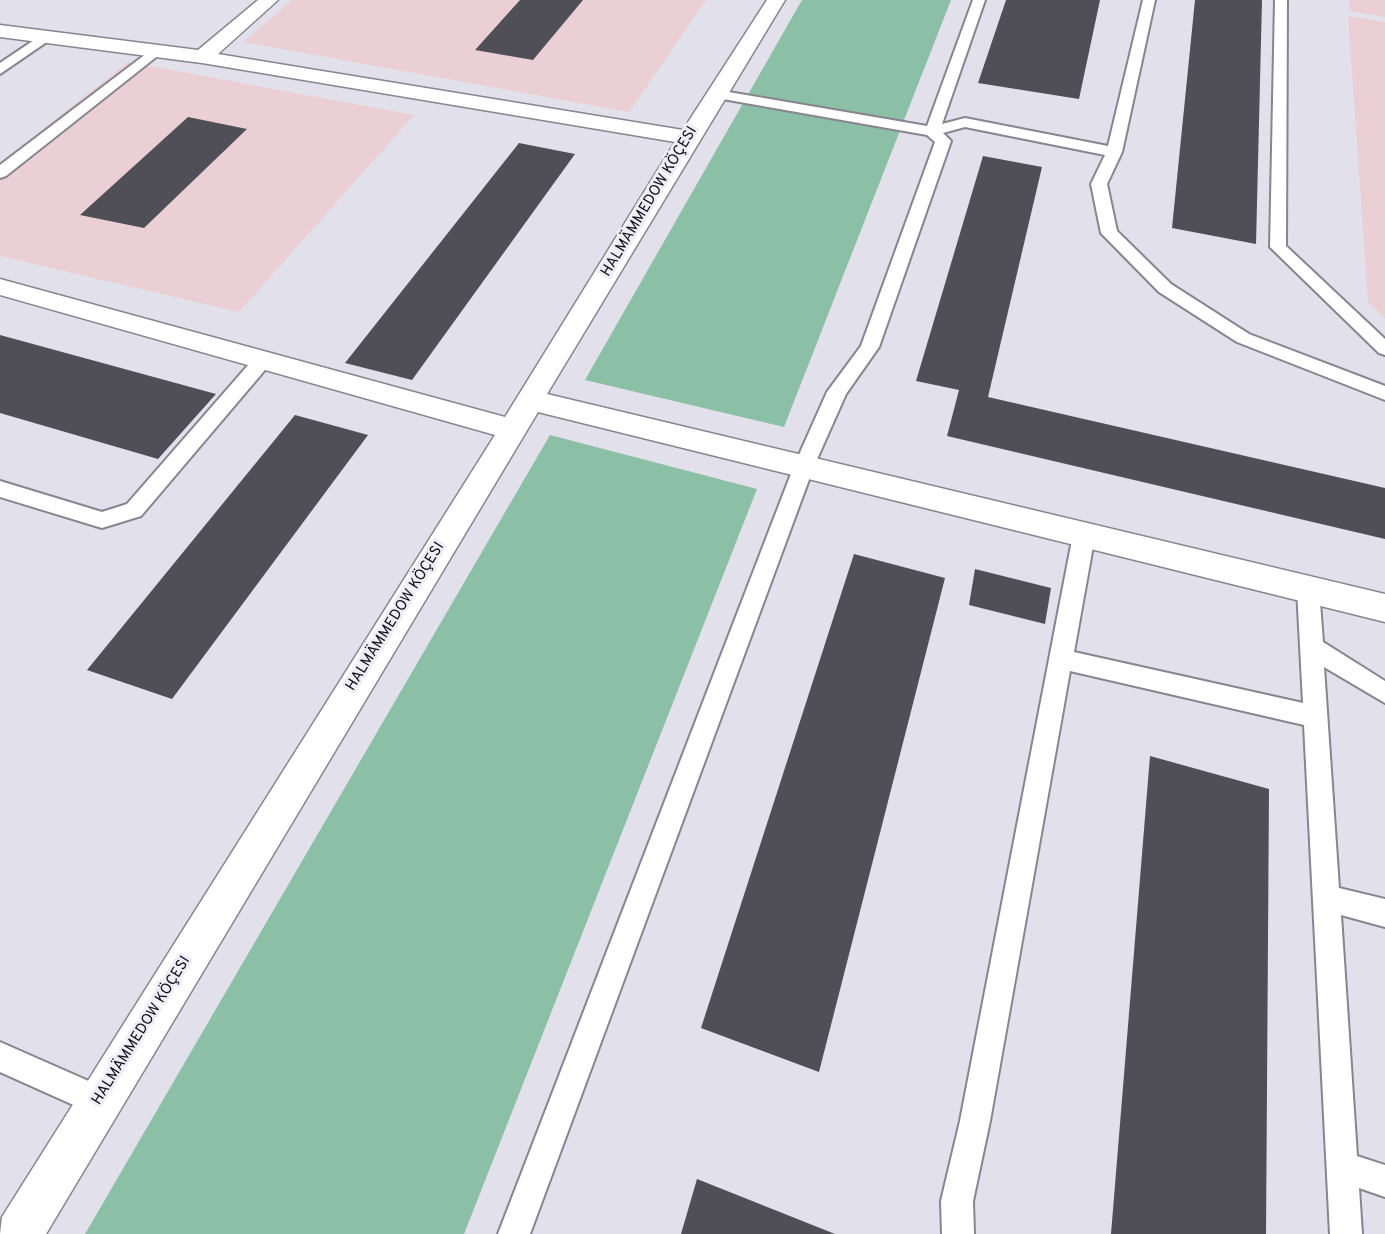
<!DOCTYPE html>
<html>
<head>
<meta charset="utf-8">
<style>
	body { margin:0 }
	canvas { display:block; background:#e1e0eb }
</style>
</head>
<body>
<canvas width="1385" height="1234"></canvas>
<script>
const context = document.querySelector('canvas').getContext('2d');
context.lineJoin = 'round';
function paint(path, color) { context.fillStyle = color; context.fill(path, 'evenodd'); }
function stroke(path, color, width, dash) { context.strokeStyle = color; context.lineWidth = width; context.lineCap = dash ? 'butt' : 'round'; context.setLineDash(dash || []); context.stroke(path); }
function label(font, color, halo, rows, align = 'center') {
  context.font = font + ' Overpass,sans-serif'; context.lineWidth = 6; context.setLineDash([]); context.textBaseline = 'middle'; context.strokeStyle = halo; context.fillStyle = color; for (const [text, x, y, turn = 0] of rows) {
    context.save(); context.translate(x, y); context.rotate((+turn || 0) * Math.PI / 180); context.textAlign = isNaN(turn) ? turn : align; if (halo) context.strokeText(text, 0, 0); context.fillText(text, 0, 0); context.restore();
  }
}
const education = new Path2D(`
	M292,0H706L629,112L243,42Z
	M1349,0H1385V17L1350,11Z
	M1348,16L1385,22V319L1368,301Z
	M128,62L414,115L239,312L0,256V163Z`);
const green = new Path2D(`
	M802,0H951L784,427L585,380Z
	M550,435L757,489L464,1234H85Z`);
const building = new Path2D(`
	M520,0H583L533,60L475,50Z
	M1006,0H1100L1079,99L978,83Z
	M1195,0H1262L1256,244L1172,228Z
	M188,117L247,129L144,228L80,215Z
	M519,143L575,154L412,380L345,363Z
	M983,156L1042,167L988,397L1385,488V539L947,436L959,390L916,381Z
	M0,335L216,394L158,459L0,413Z
	M295,415L368,435L172,699L87,670Z
	M854,554L945,578L819,1072L701,1028Z
	M975,569L1051,588L1045,624L969,605Z
	M1150,756L1269,789L1266,1234H1111Z
	M697,1179L835,1234H681Z`);
const service = new Path2D(`
	M973,0H985L942,124L965,118L1108,146L1143,0H1155L1122,152L1107,184L1117,231L1171,284L1249,334L1385,386V400L1237,342L1159,292L1101,233L1091,184L1105,155L965,127L943,133L951,141L879,347L846,394L814,466L530,1234H498L794,466L827,392L861,346L935,142L927,135L717,98L710,94L717,90L927,126Z
	M1275,0H1287L1286,246L1385,339V355L1379,353L1270,247Z
	M46,32L51,33V39L0,74V63Z
	M155,47L160,48V54L6,176L0,178V165Z
	M263,354L270,356L272,360L270,364L141,516L102,528L0,497V481L102,512L127,504L256,356Z
	M1084,527L1092,529L1095,535L1074,652L1303,703L1297,589L1300,583L1308,580L1316,583L1319,589L1323,642L1385,681V703L1324,667L1339,888L1385,899V927L1341,915L1357,1156L1385,1165V1197L1359,1188L1362,1234H1330L1304,725L1070,671L990,1121L973,1201L974,1234H942L941,1201L960,1121L1073,535L1076,529Z
	M0,1042L109,1090L113,1101L109,1112L98,1116L0,1072Z`);
const minor = new Path2D(`
	M258,0H278L218,54L683,130L767,0H785L547,394L1385,594V622L538,412L46,1234H0L2,1217L495,435L0,295V279L505,417L675,142L202,63L0,37V25L198,50Z`);
const streetNames = [
	["HALMÄMMEDOW KÖÇESI",650,202,-59],
	["HALMÄMMEDOW KÖÇESI",396,617,-58],
	["HALMÄMMEDOW KÖÇESI",142,1031,-58]
];
paint(education, '#ead0d4');
paint(green, '#8bbfa6');
paint(building, '#504f58');
stroke(service, '#868590', 4);
stroke(minor, '#868590', 3);
paint(service, '#fff');
paint(minor, '#fff');
label('15px', '#0f0f12', '#eeedf8', streetNames);
</script>
</body>
</html>
